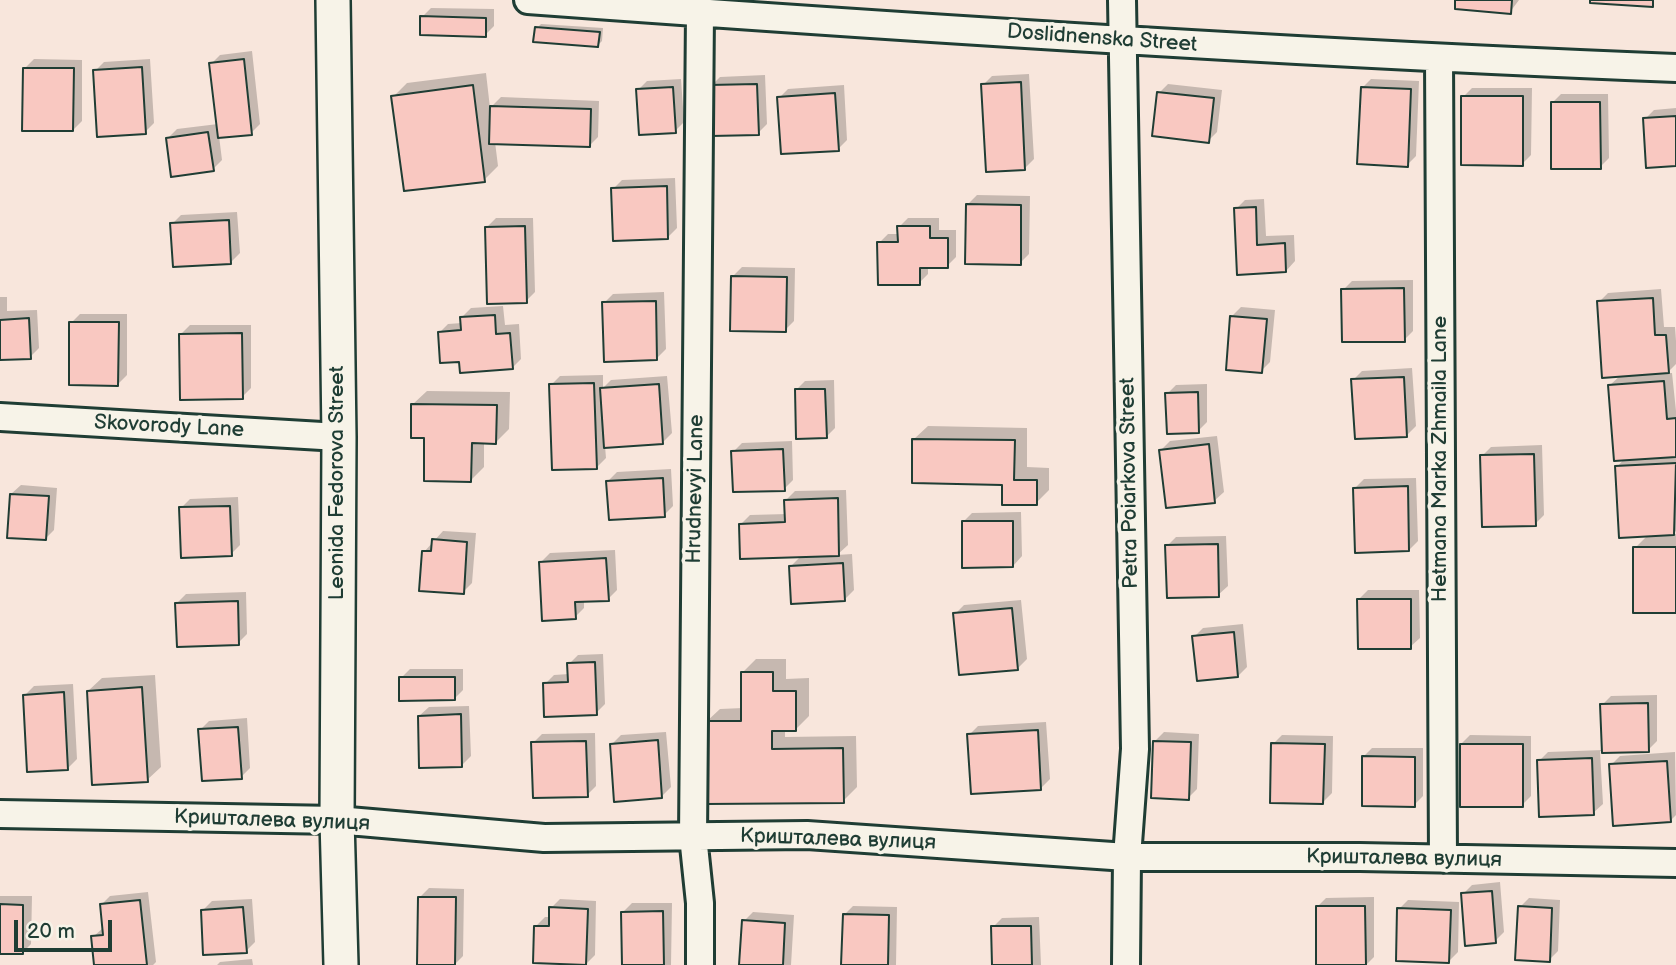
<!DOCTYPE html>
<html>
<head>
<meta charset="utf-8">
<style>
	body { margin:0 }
	#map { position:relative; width:1676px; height:965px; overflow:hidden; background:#f8e6dc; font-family:"Balsamiq Sans",sans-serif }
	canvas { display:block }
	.scale { position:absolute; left:14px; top:920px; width:98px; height:32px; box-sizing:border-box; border:4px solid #1f3d34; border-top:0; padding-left:9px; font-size:21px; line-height:24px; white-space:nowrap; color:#1f3d34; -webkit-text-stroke:5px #f7f3e8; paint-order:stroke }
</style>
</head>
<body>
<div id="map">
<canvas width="1676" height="965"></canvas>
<div class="scale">20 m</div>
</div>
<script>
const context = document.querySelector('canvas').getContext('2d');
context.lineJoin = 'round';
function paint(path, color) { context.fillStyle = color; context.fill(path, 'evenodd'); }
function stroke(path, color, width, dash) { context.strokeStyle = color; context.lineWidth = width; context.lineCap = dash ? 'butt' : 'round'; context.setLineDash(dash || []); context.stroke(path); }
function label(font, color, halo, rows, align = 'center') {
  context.font = font + ' "Balsamiq Sans",sans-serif'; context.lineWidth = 7; context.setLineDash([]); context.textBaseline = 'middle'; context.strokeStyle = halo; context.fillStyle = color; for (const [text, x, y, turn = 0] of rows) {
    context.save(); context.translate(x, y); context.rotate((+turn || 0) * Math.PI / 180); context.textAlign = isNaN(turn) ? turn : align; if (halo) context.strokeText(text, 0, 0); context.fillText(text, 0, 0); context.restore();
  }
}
const shadow = new Path2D(`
	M1457,0H1519L1510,12Z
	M431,8L494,9V26L485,35L422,17Z
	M541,24L603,28L602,41L598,45L537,28Z
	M252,51L260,124L251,133L219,136L222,160L213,169L168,138L177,129L218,124L211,64L220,55Z
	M34,59L82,60V121L73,130L25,68Z
	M150,59L154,123L145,132L95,71L104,62Z
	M486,73L490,108L501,97L599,101L598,137L589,146L495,142L498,166L484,180L393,97L407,83Z
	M1029,74L1034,159L1025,168L983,85L992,76Z
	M765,75L767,124L758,133L711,86L720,77Z
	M681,79L684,122L675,131L638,90L647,81Z
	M1371,79L1419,81L1416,156L1407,165L1362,88Z
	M1168,84L1222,90L1217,132L1208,141L1159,93Z
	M844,85L847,140L838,149L779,98L788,89Z
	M1472,88H1532L1531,155L1522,164L1463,97Z
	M1561,94H1608L1609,158L1600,167L1552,103Z
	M1676,108V164L1645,119L1654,110Z
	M675,178L677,228L668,237L613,189L622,180Z
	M977,195L1030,196L1029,254L1020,263L968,204Z
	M1264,199L1266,236L1294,235L1295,261L1286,271L1239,273L1236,209L1245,200Z
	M237,212L240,253L231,262L172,224L181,215Z
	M496,218H533L535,292L526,301L487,227Z
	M908,218H939V230H956V257L947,266L928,267V274L919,283L879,243L888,234H899V227Z
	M742,267L795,268L794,321L785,330L733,276Z
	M1413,280V331L1404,340L1343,290L1352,281Z
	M1661,289L1664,327H1675L1676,341V364L1667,373H1672L1676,411V531L1673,534H1676V611L1635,548L1648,535L1617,467L1625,458L1610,385L1621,375L1599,302L1608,293Z
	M664,292L666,349L657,358L604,303L613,294Z
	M0,297H7V311L37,310L39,348L30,357L0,358Z
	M503,306L505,325L519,324L521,359L512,368L460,360L439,333L448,324L462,323V317L471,308Z
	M1241,307L1275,310L1270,362L1261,371L1232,316Z
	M80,314H127V375L118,384L71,323Z
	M190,325H251V388L242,397L181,334Z
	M1412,368L1416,426L1407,435L1353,380L1362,371Z
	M603,375V388L611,380L667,376L672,433L663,442L605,446L606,458L597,467L551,385L560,376Z
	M834,380L835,428L826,437L796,390L805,381Z
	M1207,384V422L1198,431L1167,394L1176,385Z
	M427,391L510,392L509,429L496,442H484V467L471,480L413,404Z
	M928,426L1027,428V467L1049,468V490L1036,503L1004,483L914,439Z
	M1217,436L1224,492L1214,501L1161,450L1170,441Z
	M792,441L793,480L784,489L733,452L742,443Z
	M1542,445L1544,515L1535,524L1482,456L1491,447Z
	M671,469L673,506L664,515L608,481L617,472Z
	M1416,478L1418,541L1409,550L1355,488L1364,479Z
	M21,485L57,488L54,530L45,539L11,494Z
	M846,490L848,545L837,555L852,554L854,590L845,599L791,566L802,555L741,524L750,515L787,514L786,500L795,491Z
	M238,497L240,545L231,554L181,508L190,499Z
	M1021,512L1022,556L1013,566L963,522L972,513Z
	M443,531L476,533L472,583L463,592L424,552Z
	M1226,536L1228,586L1218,595L1167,546L1176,537Z
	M615,550L617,590L608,599L584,600V608L575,617L541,562L550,553Z
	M1368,590H1419L1420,638L1410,647L1359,599Z
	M246,592L247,634L238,643L177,603L186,594Z
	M1021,600L1027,659L1018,668L955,614L964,605Z
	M1243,624L1247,667L1238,676L1194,637L1203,628Z
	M603,654L605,704L596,713L545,684L554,675L569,674V664L578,655Z
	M756,659H786V679L809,678V716L796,729H785V737L856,736L857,787L843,801L706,722L720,709L743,708L742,673Z
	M410,669H463V690L454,699L401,678Z
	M155,675L161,767L147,780L88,691L102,678Z
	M73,684L77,759L68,768L25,695L34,686Z
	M1657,695V741L1648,750L1600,751L1603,804L1593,813L1539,761L1548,752L1603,750L1602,705L1611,696Z
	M469,706L471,756L462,765L419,716L429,707Z
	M247,718L250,768L241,777L200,730L209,721Z
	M1046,722L1050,779L1041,788L969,735L978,726Z
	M666,732L671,787L662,796L612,744L621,735Z
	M1164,732L1199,734L1197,789L1188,798L1155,741Z
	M595,733L596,786L587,795L533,743L542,734Z
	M1282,735L1333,736L1332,793L1323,802L1273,744Z
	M1470,735L1531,736V796L1522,805L1461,744Z
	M1372,748H1423V796L1414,805L1363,757Z
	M1675,752L1676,815L1670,821L1611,765L1620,756Z
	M1500,882L1504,932L1495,941L1463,894L1472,885Z
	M429,888L464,889L463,956L454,965L420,897Z
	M148,892L156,962L153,965H96L93,937L104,927L101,905L110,896Z
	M0,896H32L31,944L22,953L0,952Z
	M1374,897V957L1366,965H1318L1317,907L1326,898Z
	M1529,898L1560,900L1558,951L1549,960L1520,907Z
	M252,899L255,942L246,951L203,910L212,901Z
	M560,899L596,901L595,955L586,964L536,926L545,917H551V908Z
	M1408,900L1459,902L1458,952L1449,961L1399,909Z
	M632,903H672L671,965H624L623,912Z
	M853,906L897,907L896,965H843L844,915Z
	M753,912L794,915L791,965H741L744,921Z
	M1039,917L1041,965H994L993,927L1002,918Z
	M252,959L253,965H217L220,962Z`);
const building = new Path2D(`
	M1455,0H1512L1511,14L1455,9Z
	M1590,0H1653V7L1590,3Z
	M420,16L486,18V37L420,35Z
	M535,27L600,32L598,47L533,42Z
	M244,59L252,135L218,138L209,63Z
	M142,67L146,134L97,137L93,70Z
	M23,68H74L73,131H22Z
	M1021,82L1025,170L986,172L981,84Z
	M757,84L759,135L711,136L709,85Z
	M473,85L485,182L404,191L391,96Z
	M673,87L676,133L639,135L636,89Z
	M1361,87L1411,89L1408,167L1357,164Z
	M1157,92L1214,98L1209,143L1152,136Z
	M835,93L839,151L781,154L777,97Z
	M1461,96H1523V166L1461,165Z
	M1551,102H1600L1601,169H1551Z
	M490,106L591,109L590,147L489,144Z
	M1676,116V166L1646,168L1643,118Z
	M208,132L214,171L171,177L166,138Z
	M667,186L668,239L613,241L611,188Z
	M966,204L1021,205V265L965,264Z
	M1256,207L1257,245L1285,243L1286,272L1237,275L1234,208Z
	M229,220L231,264L173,267L170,223Z
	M525,226L527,303L487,304L485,227Z
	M897,226H930V238H948V268H920V285H878L877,242H898Z
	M731,276L787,277L786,332L730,331Z
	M1404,288L1405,342H1342L1341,289Z
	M1653,298L1655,335H1666L1669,373L1602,378L1597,301Z
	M656,301L657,360L604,362L602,302Z
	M495,315L496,334L510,333L513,369L460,373L459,362L440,363L438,332L461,330L460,317Z
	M1230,316L1267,319L1262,373L1226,370Z
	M29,318L31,359L0,360V320Z
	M69,322H119L118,386L69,385Z
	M242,333L243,399L180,400L179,334Z
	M1404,377L1407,437L1355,439L1351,379Z
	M1664,381L1667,419L1676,418V457L1614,461L1608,385Z
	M594,383L597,469L552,470L549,384Z
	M659,384L663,444L604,448L600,388Z
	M795,389H825L827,438L796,439Z
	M1198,392L1199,433L1167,434L1165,393Z
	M411,404L497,405L496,444L472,443L471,482L424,481V438H411Z
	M912,439L1015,440L1014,480H1037V505H1002V485L912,483Z
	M1209,444L1215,503L1166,508L1159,450Z
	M783,449L785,491L733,492L731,451Z
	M1534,454L1536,526L1482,527L1480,455Z
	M1676,463L1674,535L1619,538L1615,466Z
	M663,478L665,517L609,520L606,481Z
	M1408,486L1409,551L1355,553L1353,488Z
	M10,494L49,496L46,540L7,538Z
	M838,498L839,556L740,559L739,524L785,522L784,500Z
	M230,506L232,556L181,558L179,507Z
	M962,521H1013V567L962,568Z
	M432,539L467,542L464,594L419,591L422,551H431Z
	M1218,544L1219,597L1167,598L1165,545Z
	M1633,547H1676V613H1633Z
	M606,558L609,601L575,602L576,619L542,621L539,562Z
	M843,563L845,601L791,604L789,566Z
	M1357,599H1411V649H1358Z
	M238,601L239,645L177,647L175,603Z
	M1012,608L1018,670L959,675L953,613Z
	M1234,632L1238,677L1197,681L1192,636Z
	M595,662L597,715L544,717L543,683L568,682L567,663Z
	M741,672H773V691H796V731H772V749L843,748L844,803L705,804V721H741Z
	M399,677H455V700L399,701Z
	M142,687L148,782L92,785L87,691Z
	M64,692L68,770L27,772L23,695Z
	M1648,703L1649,752L1602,753L1600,704Z
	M461,714L462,767L419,768L418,716Z
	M238,727L242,779L202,781L198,729Z
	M1038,730L1041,790L971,794L967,734Z
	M658,740L662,798L614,802L610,744Z
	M586,741L588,797L533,798L531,742Z
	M1153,741L1191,742L1189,800L1151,798Z
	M1271,743L1325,744L1323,804L1270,803Z
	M1460,744H1523V807H1460Z
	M1362,756L1415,757V807L1362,806Z
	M1592,758L1594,815L1539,817L1537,760Z
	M1667,761L1671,822L1613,826L1609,764Z
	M1492,891L1496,943L1465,946L1461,893Z
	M418,897H456L455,965H417Z
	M140,900L147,965H94L91,936L103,935L100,904Z
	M0,904L23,905V954H0Z
	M1316,906H1365L1366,965H1316Z
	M1518,906L1552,908L1550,962L1515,960Z
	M243,907L247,953L203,955L201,910Z
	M549,907L588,909L586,965L533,963L534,926H549Z
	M1397,908L1451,910L1449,963L1396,961Z
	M663,911L664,965H622L621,912Z
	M843,914L889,915L888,965H841Z
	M742,920L785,923L783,965H739Z
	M991,926H1031L1032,965H992Z`);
const minor = new Path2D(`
	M528,0C910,28 1293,53 1676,68
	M1122,0L1135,749L1127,857L1126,965
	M1439,58L1443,859
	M0,417L339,437
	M0,814L337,820L544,838L807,835L1127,857H1360L1676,863
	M700,965V903L693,836L700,12`);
const tertiary = new Path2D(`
	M333,0L339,437L337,820L341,965`);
const streetNames = [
	["Doslidnenska Street",1102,39,4],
	["Skovorody Lane",169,427,3],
	["Hetmana Marka Zhmaila Lane",1441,459,-90],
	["Leonida Fedorova Street",338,483,-90],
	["Petra Poiarkova Street",1130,483,-91],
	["Hrudnevyi Lane",696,489,-89],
	["Кришталева вулиця",272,821,2],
	["Кришталева вулиця",838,840,2],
	["Кришталева вулиця",1404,859,1]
];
paint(shadow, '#0003');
paint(building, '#f9c8c1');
stroke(building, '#1f3d34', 2);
stroke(minor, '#1f3d34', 32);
stroke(tertiary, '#1f3d34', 38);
stroke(minor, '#f7f3e8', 26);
stroke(tertiary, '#f7f3e8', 33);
label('21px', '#1f3d34', '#f7f3e8', streetNames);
</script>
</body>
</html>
